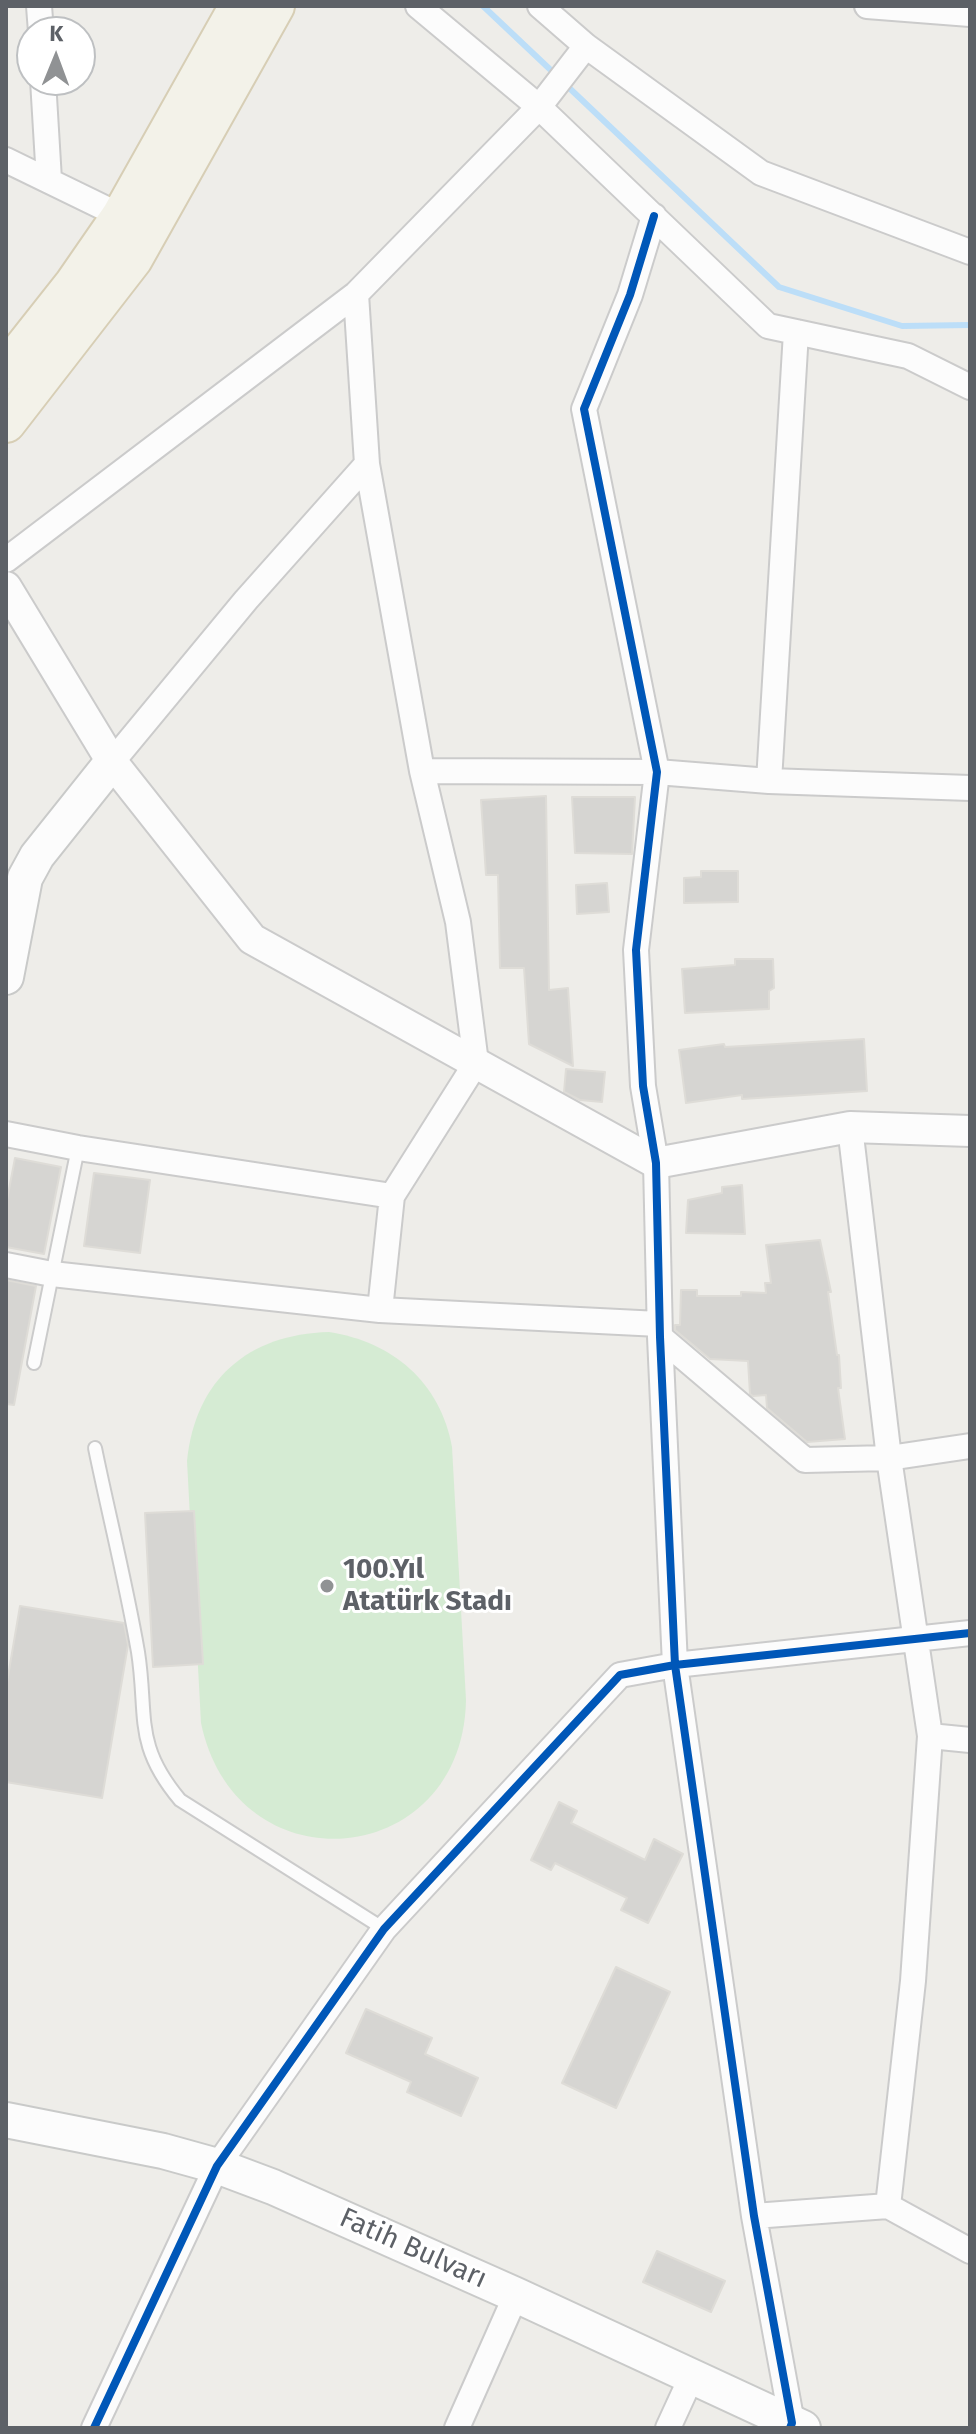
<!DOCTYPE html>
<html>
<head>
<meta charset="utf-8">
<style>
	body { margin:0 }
	#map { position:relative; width:976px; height:2434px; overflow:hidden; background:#eeede9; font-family:"Fira Sans",sans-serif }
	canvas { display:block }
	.frame { position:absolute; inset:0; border:8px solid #5d6167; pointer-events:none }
	.north { position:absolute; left:16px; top:16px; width:80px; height:80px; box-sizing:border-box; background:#fff; border:2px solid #bec0c2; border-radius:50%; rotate:1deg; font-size:22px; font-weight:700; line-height:32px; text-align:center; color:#5d6167 }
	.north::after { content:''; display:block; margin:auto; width:28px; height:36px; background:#909294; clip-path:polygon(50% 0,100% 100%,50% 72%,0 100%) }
</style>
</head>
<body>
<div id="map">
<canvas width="976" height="2434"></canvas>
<div class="frame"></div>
<div class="north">K</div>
</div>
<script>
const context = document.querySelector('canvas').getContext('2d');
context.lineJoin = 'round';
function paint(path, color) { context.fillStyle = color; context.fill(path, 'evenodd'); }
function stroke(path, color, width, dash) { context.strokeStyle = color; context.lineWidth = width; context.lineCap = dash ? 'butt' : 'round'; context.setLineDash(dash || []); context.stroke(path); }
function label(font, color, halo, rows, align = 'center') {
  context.font = font + ' "Fira Sans",sans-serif'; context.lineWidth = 6; context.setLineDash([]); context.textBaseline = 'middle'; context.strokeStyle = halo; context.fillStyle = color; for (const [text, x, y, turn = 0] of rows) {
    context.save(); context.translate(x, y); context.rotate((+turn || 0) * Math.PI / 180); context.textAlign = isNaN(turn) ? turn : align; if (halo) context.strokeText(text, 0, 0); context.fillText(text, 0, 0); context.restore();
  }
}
const green = new Path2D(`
	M329,1332C393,1342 440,1382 452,1447L466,1700C463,1870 236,1891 201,1723L187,1461C195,1380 248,1334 329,1332Z`);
const stream = new Path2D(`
	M483,6L556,75
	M564,83L779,287L902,326L970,325`);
const building = new Path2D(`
	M546,796L549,990L568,988L573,1066L529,1044L524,968H500L498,875H486L481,800Z
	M572,797H635L632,854L575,853Z
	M701,871H738V902L684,903V878L701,877Z
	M607,883L609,912L577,914L576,885Z
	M735,959H773L774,988L769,991V1009L685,1013L682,969L735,965Z
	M864,1039L867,1091L742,1099V1095L686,1103L679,1050L724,1044L725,1047Z
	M566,1069L605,1072L602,1102L580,1100L564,1092Z
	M15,1158L61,1167L44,1254L6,1247V1205Z
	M94,1173L150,1180L140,1253L84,1246Z
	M742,1185L745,1234L686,1233L688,1200L722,1193V1187Z
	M820,1240L831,1292H828L837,1355H839L841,1388H838L845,1439L807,1442L767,1408L766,1395L753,1396L750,1394L748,1361L710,1359L675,1330V1325H680L681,1290H697V1296H741V1292L766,1293L765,1283H771L766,1245Z
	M6,1280L36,1286L14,1405L6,1404Z
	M194,1511L203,1664L153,1667L145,1513Z
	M20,1606L124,1623L128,1645L102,1798L6,1782V1688Z
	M559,1802L577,1811L571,1823L645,1860L654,1839L683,1854L648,1923L621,1910L627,1898L555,1863L551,1870L531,1860Z
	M616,1967L670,1992L616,2108L562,2083Z
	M366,2009L432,2038L425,2054L478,2078L461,2116L407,2092L411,2082L346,2053Z
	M657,2251L725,2281L711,2312L643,2282Z`);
const service = new Path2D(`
	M34,1363L78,1148
	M95,1448C109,1516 126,1583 138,1652C148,1716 133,1744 180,1800L384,1929`);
const minor = new Path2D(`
	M39,6L41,32
	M418,6L539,107L768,326L908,356L970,387
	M540,6L586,46L761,173L970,252
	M867,6L970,14
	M43,80L49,180
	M6,160L121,216
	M654,216L630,295L584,409L657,772L636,950L643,1086L656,1163L660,1337L675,1665L754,2216L792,2423L790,2428
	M356,294L367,464L422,771L458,922L476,1063L392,1196L380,1310
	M6,560L356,294L539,107L586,46
	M112,762L246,600L367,464
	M422,771L657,772L769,781L970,788
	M769,781L796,332
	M6,1134L78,1148L392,1196
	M6,1265L52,1274L380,1310L659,1324
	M660,1337L805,1460L889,1458L970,1446
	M930,1736L970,1740
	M888,2206L970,2251
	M754,2216L888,2206L913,1981L930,1736L889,1458L850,1127
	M94,2428L217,2166L384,1929L620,1675L675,1665L970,1633
	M457,2428L516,2295
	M668,2428L691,2378`);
const tertiary = new Path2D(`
	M6,587L112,762L252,939L656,1163L850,1127L970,1131`);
const secondary = new Path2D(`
	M6,977L25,878L37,856L112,762
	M6,2120L163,2151L217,2166L273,2187L516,2295L803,2428`);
const primary = new Path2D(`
	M6,370L74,284L121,216L239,6
	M6,423L133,259L275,6`);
const cycleway = new Path2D(`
	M654,216L630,295L584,409L657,772L636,950L643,1086L656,1163L660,1337L675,1665L754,2216L792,2423L790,2428
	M94,2428L217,2166L384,1929L620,1675L675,1665L970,1633`);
const markers = [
	[327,1586,8,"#909294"]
];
const poiNames = [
	["100.Yıl",343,1570],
	["Atatürk Stadı",343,1602]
];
const streetNames = [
	["Fatih Bulvarı",413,2249,24]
];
paint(green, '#d5ebd3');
stroke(stream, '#bcdef8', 6);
paint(building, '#d6d5d2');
stroke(building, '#dedcd7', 2);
stroke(service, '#cbcbcb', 16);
stroke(minor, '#cbcbcb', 28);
stroke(tertiary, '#cbcbcb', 34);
stroke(secondary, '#c9cac9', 38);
stroke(primary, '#d7ceb5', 42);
stroke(service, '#fcfcfc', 12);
stroke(minor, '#fcfcfc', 24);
stroke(tertiary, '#fcfcfc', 30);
stroke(secondary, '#fcfcfc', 34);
stroke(primary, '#f3f2e9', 38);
stroke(cycleway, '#0057b8', 8);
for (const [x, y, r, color] of markers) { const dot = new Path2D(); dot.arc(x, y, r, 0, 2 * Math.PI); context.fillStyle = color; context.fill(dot); stroke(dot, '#fff', 3); }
label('bold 28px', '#5d6167', '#fff', poiNames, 'left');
label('28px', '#5d6167', '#fff', streetNames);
</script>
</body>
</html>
